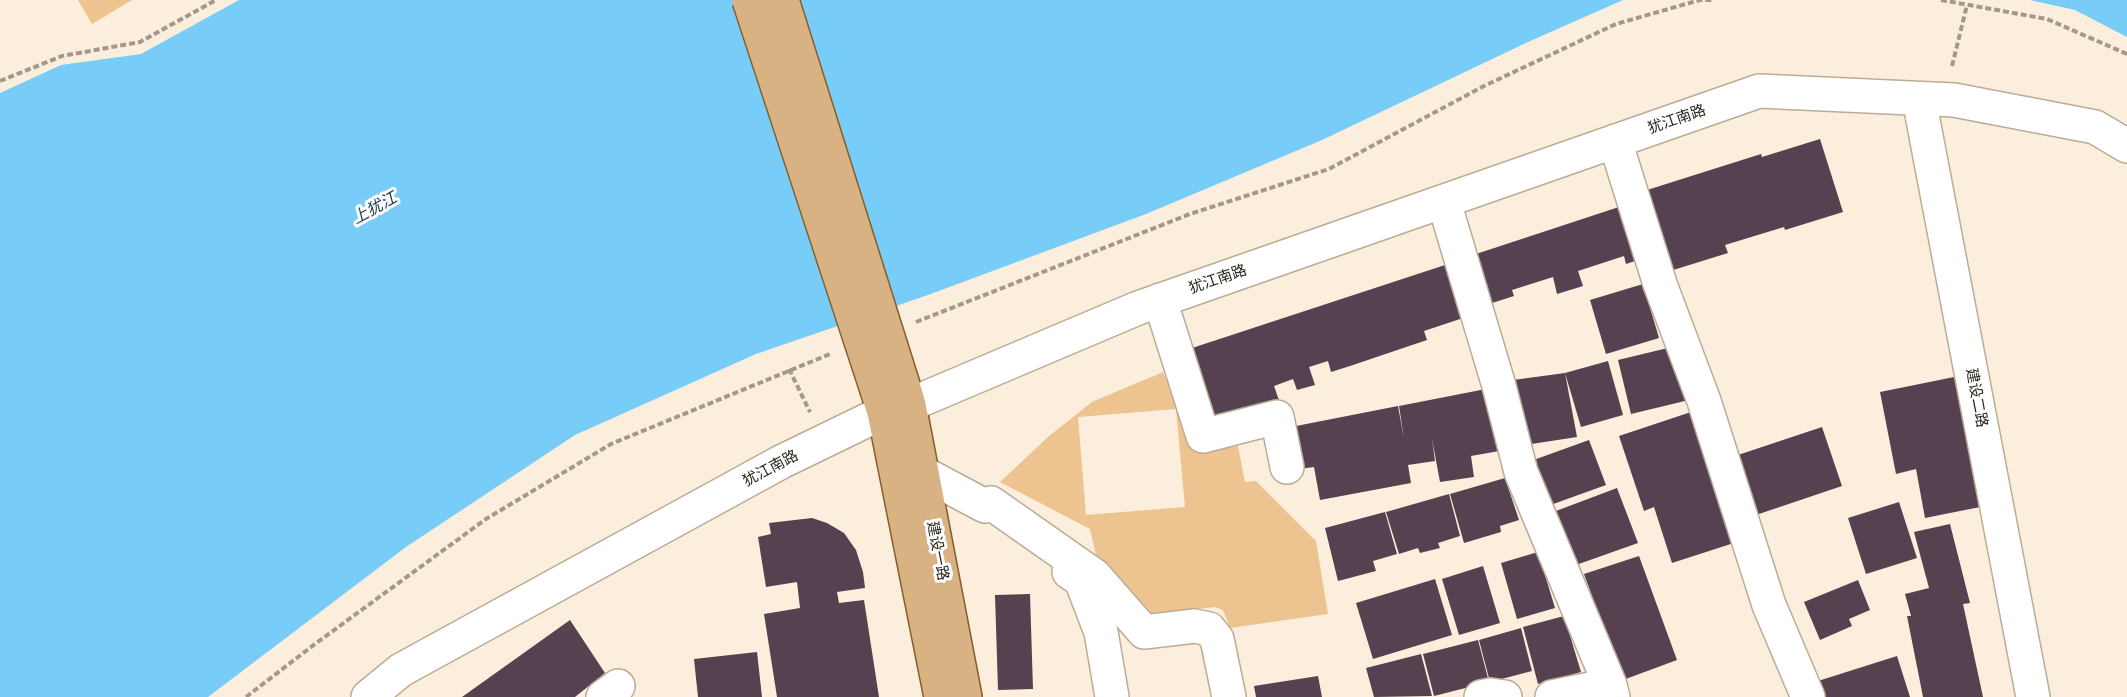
<!DOCTYPE html>
<html>
<head>
<meta charset="utf-8">
<style>
	body { margin:0 }
	canvas { display:block; background:#fceedc }
</style>
</head>
<body>
<canvas width="2127" height="697"></canvas>
<script>
const context = document.querySelector('canvas').getContext('2d');
context.lineJoin = 'round';
function paint(path, color) { context.fillStyle = color; context.fill(path, 'evenodd'); }
function stroke(path, color, width, dash) { context.strokeStyle = color; context.lineWidth = width; context.lineCap = dash ? 'butt' : 'round'; context.setLineDash(dash || []); context.stroke(path); }
function label(font, color, halo, rows, align = 'center') {
  context.font = font + ' "DM Sans","Noto Sans SC",sans-serif'; context.lineWidth = 6; context.setLineDash([]); context.textBaseline = 'middle'; context.strokeStyle = halo; context.fillStyle = color; for (const [text, x, y, turn = 0] of rows) {
    context.save(); context.translate(x, y); context.rotate((+turn || 0) * Math.PI / 180); context.textAlign = isNaN(turn) ? turn : align; if (halo) context.strokeText(text, 0, 0); context.fillText(text, 0, 0); context.restore();
  }
}
const green = new Path2D(`
	M78,0H132L92,24Z
	M1163,372L1197,452L1238,446L1245,482L1256,481L1316,541L1328,614L1230,628L1223,610L1215,607L1147,615L1098,564L1090,529L1000,482L1048,437L1092,402ZM1176,409L1185,507L1086,515L1078,417Z`);
const water = new Path2D(`
	M239,0H1623L1528,42L1322,140L1146,214L928,295L756,354L575,435L406,547L208,697H0V93L61,65L141,54Z
	M2030,0H2127V37L2075,10Z`);
const building = new Path2D(`
	M1820,139L1843,212L1785,230L1784,227L1725,245L1728,253L1670,271L1644,191L1761,154L1762,157Z
	M1628,204L1644,258L1626,264L1624,256L1578,271L1583,286L1557,294L1553,277L1512,290L1514,296L1489,304L1473,255Z
	M1445,265L1463,318L1424,331L1427,340L1350,366L1331,372L1328,361L1309,367L1315,385L1297,390L1293,379L1274,386L1281,406L1211,427L1186,350Z
	M1643,284L1659,338L1606,354L1590,300Z
	M1676,346L1689,400L1631,414L1618,360Z
	M1608,361L1623,415L1581,427L1565,373L1577,437L1525,445L1513,380L1565,373Z
	M1959,376L1985,506L1925,518L1916,469L1896,474L1880,392Z
	M1491,388L1505,450L1471,456L1474,477L1440,482L1432,439L1435,461L1408,465L1411,483L1320,500L1314,467L1299,469L1291,427L1398,406L1404,439L1399,406Z
	M1700,409L1743,540L1672,563L1654,507L1644,511L1619,436Z
	M1822,427L1842,486L1753,516L1732,457Z
	M1589,440L1606,485L1545,507L1528,462Z
	M1505,478L1519,520L1500,526L1501,532L1464,543L1450,494Z
	M1617,488L1638,543L1576,565L1556,511Z
	M1449,494L1460,536L1438,543L1440,548L1420,553L1418,548L1399,554L1386,512Z
	M1899,502L1917,558L1866,574L1848,518Z
	M1385,512L1397,554L1373,561L1376,571L1338,581L1325,528Z
	M812,518L827,523L844,533L856,550L863,572L865,588L837,592L839,603L864,600L879,697H777L764,614L800,608L797,582L766,587L758,537L771,534L769,523Z
	M1950,524L1970,603L1963,604L1983,697H1923L1907,616H1911L1905,594L1929,588L1914,532Z
	M1538,552L1555,608L1517,619L1501,563Z
	M1639,556L1677,660L1623,680L1584,574Z
	M1483,566L1500,623L1459,635L1442,579Z
	M1435,579L1452,635L1373,659L1356,603Z
	M1858,580L1870,610L1849,619L1852,626L1820,640L1804,602Z
	M1030,594L1033,689L998,690L995,595Z
	M1564,616L1581,672L1538,684L1523,627Z
	M570,620L605,673L575,697H462Z
	M1521,628L1532,671L1490,682L1479,640Z
	M1478,640L1489,682L1434,696L1423,654Z
	M757,652L762,697H698L694,659Z
	M1421,654L1432,696L1374,697L1366,668Z
	M1897,656L1910,697H1823L1818,681Z
	M1318,676L1322,697H1256L1254,686Z`);
const path = new Path2D(`
	M1941,0L2047,19L2127,54
	M1952,66L1967,5
	M0,81L62,56L140,42L216,0
	M916,322L1190,214L1329,169L1484,86L1616,24L1700,0H1714
	M789,369L810,412
	M246,697L315,644L486,519L611,444L830,354`);
const minor = new Path2D(`
	M1919,99L2033,697
	M1615,141L1660,284L1704,401L1769,605L1808,697
	M1444,202L1499,386L1521,472L1610,685L1613,697
	M1160,300L1203,436L1277,417L1287,467
	M923,473L985,506L991,503L1095,576L1144,632L1195,626L1209,629L1217,639L1229,697
	M1069,572L1081,580L1101,632L1112,697
	M368,697L401,670L781,462L884,412L909,405L1138,308L1759,91L1954,100L2095,127L2127,146
	M603,697L618,686
	M1481,697L1491,695L1505,697
	M1552,697L1610,685`);
const major = new Path2D(`
	M903,385L909,405L965,697
	M877,390L884,412L941,697`);
const majorBridge = new Path2D(`
	M749,0L877,390
	M782,0L903,385`);
const streetNames = [
	["犹江南路",1677,120,-19],
	["犹江南路",1218,280,-19],
	["建设二路",1976,398,79],
	["犹江南路",771,469,-28],
	["建设一路",937,551,79]
];
const waterNames = [
	["上犹江",375,209,-29]
];
paint(green, '#edc38f');
paint(water, '#77ccf8');
paint(building, '#554150');
stroke(minor, '#bcab96', 36);
stroke(major, '#885d28', 36);
stroke(path, '#a3988b', 4, [6, 3]);
stroke(minor, '#fff', 33);
stroke(major, '#d8b283', 33);
stroke(majorBridge, '#885d28', 36, []);
stroke(majorBridge, '#d8b283', 33);
label('15px', '#251f17', '#fdfdfd', streetNames);
label('italic 16px', '#163c4e', '#fdfdfd', waterNames);
</script>
</body>
</html>
